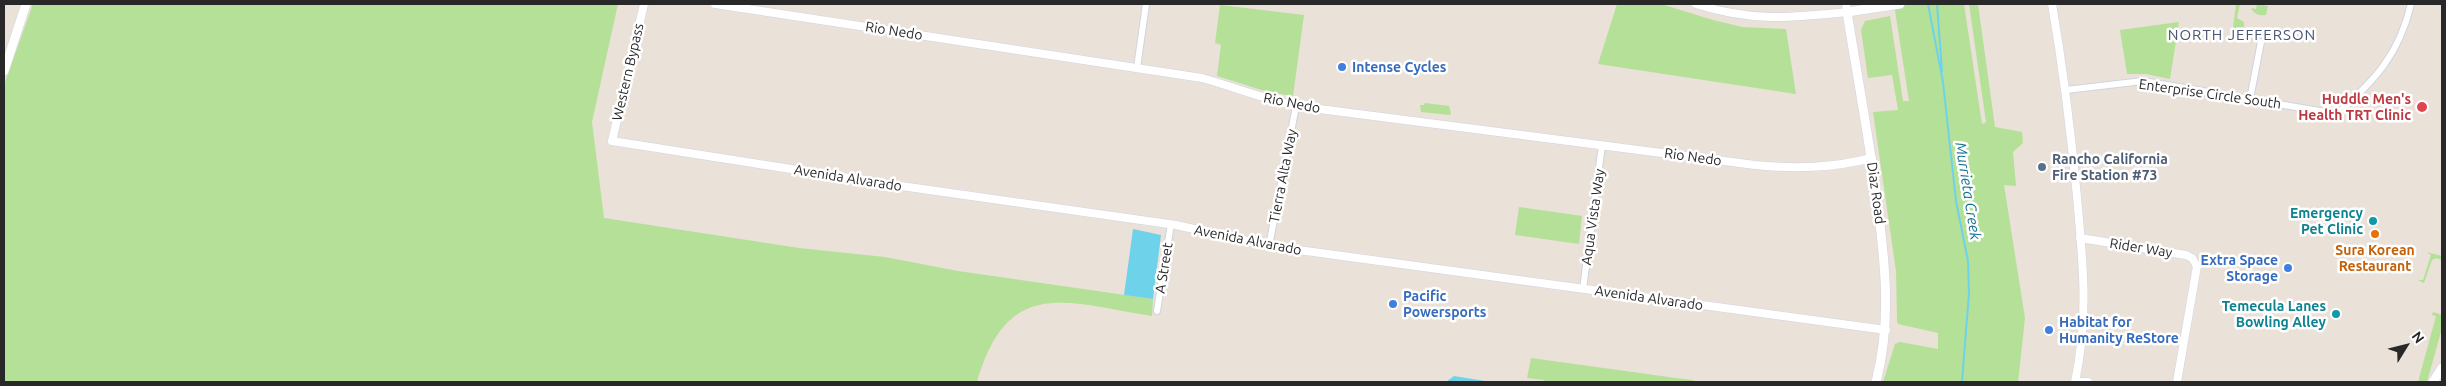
<!DOCTYPE html>
<html>
<head>
<meta charset="utf-8">
<style>
	body { margin:0 }
	#map { position:relative; width:2446px; height:386px; overflow:hidden; background:#eae1d9; font-family:Ubuntu,sans-serif }
	canvas { display:block }
	.frame { position:absolute; inset:0; border:5px solid #282828; pointer-events:none }
	.north { position:absolute; left:2381px; top:321px; width:50px; height:50px; -webkit-text-stroke:4px #fff; paint-order:stroke; rotate:54deg; font-size:14px; font-weight:700; line-height:20px; text-align:center; color:#282828 }
	.north::after { content:''; display:block; margin:auto; width:18px; height:22px; background:#282828; clip-path:polygon(50% 0,100% 100%,50% 72%,0 100%) }
</style>
</head>
<body>
<div id="map">
<canvas width="2446" height="386"></canvas>
<div class="frame"></div>
<div class="north">N</div>
</div>
<script>
const context = document.querySelector('canvas').getContext('2d');
context.lineJoin = 'round';
function paint(path, color) { context.fillStyle = color; context.fill(path, 'evenodd'); }
function stroke(path, color, width, dash) { context.strokeStyle = color; context.lineWidth = width; context.lineCap = dash ? 'butt' : 'round'; context.setLineDash(dash || []); context.stroke(path); }
function label(font, color, halo, rows, align = 'center') {
  context.font = font + ' Ubuntu,sans-serif'; context.lineWidth = 5; context.setLineDash([]); context.textBaseline = 'middle'; context.strokeStyle = halo; context.fillStyle = color; for (const [text, x, y, turn = 0] of rows) {
    context.save(); context.translate(x, y); context.rotate((+turn || 0) * Math.PI / 180); context.textAlign = isNaN(turn) ? turn : align; if (halo) context.strokeText(text, 0, 0); context.fillText(text, 0, 0); context.restore();
  }
}
const green = new Path2D(`
	M33,4H618L592,122L604,218L799,248L885,257L958,271L1153,299L1152,316C1067,303 1008,275 977,382H4V85Z
	M1617,4H1661L1713,20L1742,27L1786,29L1796,94L1598,64Z
	M1894,4H1964L1982,124L1986,122L1969,4H1978L1995,127L2022,132L2023,143L2013,152L2016,186L2004,185L2025,318L2018,382H1883L1895,344L1900,342L1938,349V333L1898,324L1897,321L1896,271L1873,112L1898,110L1892,75L1868,78L1861,30L1865,21L1890,16L1903,101H1909Z
	M2236,4H2240L2237,18L2244,22V29L2233,28Z
	M2257,4L2268,6L2266,15C2259,16 2254,14 2251,8L2256,9Z
	M1220,5L1304,15L1293,96L1268,92L1217,76L1221,45L1215,43Z
	M2179,22L2170,79L2146,74H2127L2120,30Z
	M1425,103L1449,106L1451,113L1450,115L1421,112L1420,105H1424Z
	M1519,207L1582,216L1579,244L1515,235Z
	M2426,252L2442,256V260L2436,258L2432,260L2424,283L2418,280H2423L2431,255Z
	M2433,312L2442,315V328L2427,382H2418L2436,316L2432,315Z
	M1531,358L1676,378L1693,380V382H1544V380L1527,378Z`);
const water = new Path2D(`
	M1133,229L1161,235L1153,299L1124,295Z
	M1454,376L1491,382H1446Z`);
const stream = new Path2D(`
	M1928,4L1943,82L1956,201L1968,261L1969,293L1962,382
	M1937,4L1942,71`);
const minor = new Path2D(`
	M1137,68L1146,4
	M2066,90L2143,81L2337,114C2375,80 2399,55 2411,4
	M2250,99L2261,42
	M1269,246L1296,106
	M1583,289L1602,145
	M1157,311L1171,224`);
const tertiary = new Path2D(`
	M644,4L612,141L887,184L1176,225L1269,246L1886,330
	M715,4L1202,78C1234,87 1264,99 1296,106L1755,165C1796,169 1832,168 1872,158
	M1696,4C1752,22 1790,18 1847,12L1846,4
	M2052,4C2063,68 2071,132 2077,197C2083,263 2089,316 2075,382
	M2080,238L2186,255L2192,258L2197,266L2177,382
	M2075,382H2088`);
const secondary = new Path2D(`
	M4,71L26,4
	M1876,382C1892,321 1885,262 1877,200C1869,137 1857,75 1847,12L1900,4
	M2433,382L2442,368`);
const markers = [
	[1342,67,5,"#3f7fe0"],
	[2422,107,6,"#e0444e"],
	[2042,167,5,"#5c6f8a"],
	[2373,221,5,"#0f9aa8"],
	[2375,234,5,"#e8710a"],
	[2288,268,5,"#3f7fe0"],
	[1393,304,5,"#3f7fe0"],
	[2336,314,5,"#0f9aa8"],
	[2049,330,5,"#3f7fe0"]
];
const streetNames = [
	["Rio Nedo",894,31,9],
	["Western Bypass",628,72,-77],
	["Enterprise Circle South",2210,94,8],
	["Rio Nedo",1292,103,11],
	["Rio Nedo",1693,157,8],
	["Tierra Alta Way",1283,176,-79],
	["Avenida Alvarado",848,178,9],
	["Diaz Road",1876,193,82],
	["Aqua Vista Way",1593,217,-82],
	["Avenida Alvarado",1248,240,11],
	["Rider Way",2141,248,9],
	["A Street",1164,268,-81],
	["Avenida Alvarado",1649,298,8]
];
const shopNames = [
	["Intense Cycles",1352,67],
	["Extra Space",2278,260,"right"],
	["Storage",2278,276,"right"],
	["Pacific",1403,296],
	["Powersports",1403,312],
	["Habitat for",2059,322],
	["Humanity ReStore",2059,338]
];
const healthNames = [
	["Huddle Men's",2411,99],
	["Health TRT Clinic",2411,115]
];
const serviceNames = [
	["Rancho California",2052,159],
	["Fire Station #73",2052,175]
];
const cultureNames = [
	["Emergency",2363,213],
	["Pet Clinic",2363,229],
	["Temecula Lanes",2326,306],
	["Bowling Alley",2326,322]
];
const foodNames = [
	["Sura Korean",2375,250],
	["Restaurant",2375,266]
];
const neighbourhoodNames = [
	["NORTH JEFFERSON",2242,35]
];
const waterNames = [
	["Murrieta Creek",1968,191,81]
];
paint(green, '#b5e097');
paint(water, '#6ed3ea');
stroke(stream, '#6ed3ea', 2);
stroke(minor, '#cfd4e1', 8);
stroke(tertiary, '#cfd4e1', 9);
stroke(secondary, '#cfd4e1', 10);
stroke(minor, '#fff', 6);
stroke(tertiary, '#fff', 8);
stroke(secondary, '#fff', 9);
for (const [x, y, r, color] of markers) { const dot = new Path2D(); dot.arc(x, y, r, 0, 2 * Math.PI); context.fillStyle = color; context.fill(dot); stroke(dot, '#fff', 2); }
label('14px', '#282828', '#fff', streetNames);
label('bold 14px', '#366cbe', '#fff', shopNames, 'left');
label('bold 14px', '#be3a42', '#fff', healthNames, 'right');
label('bold 14px', '#4e5e75', '#fff', serviceNames, 'left');
label('bold 14px', '#0d838f', '#fff', cultureNames, 'right');
label('bold 14px', '#c56008', '#fff', foodNames);
context.letterSpacing = '1px';
label('15px', '#4a5576', '#fff', neighbourhoodNames);
context.letterSpacing = '0px';
label('italic 15px', '#117092', '#fff', waterNames);
</script>
</body>
</html>
